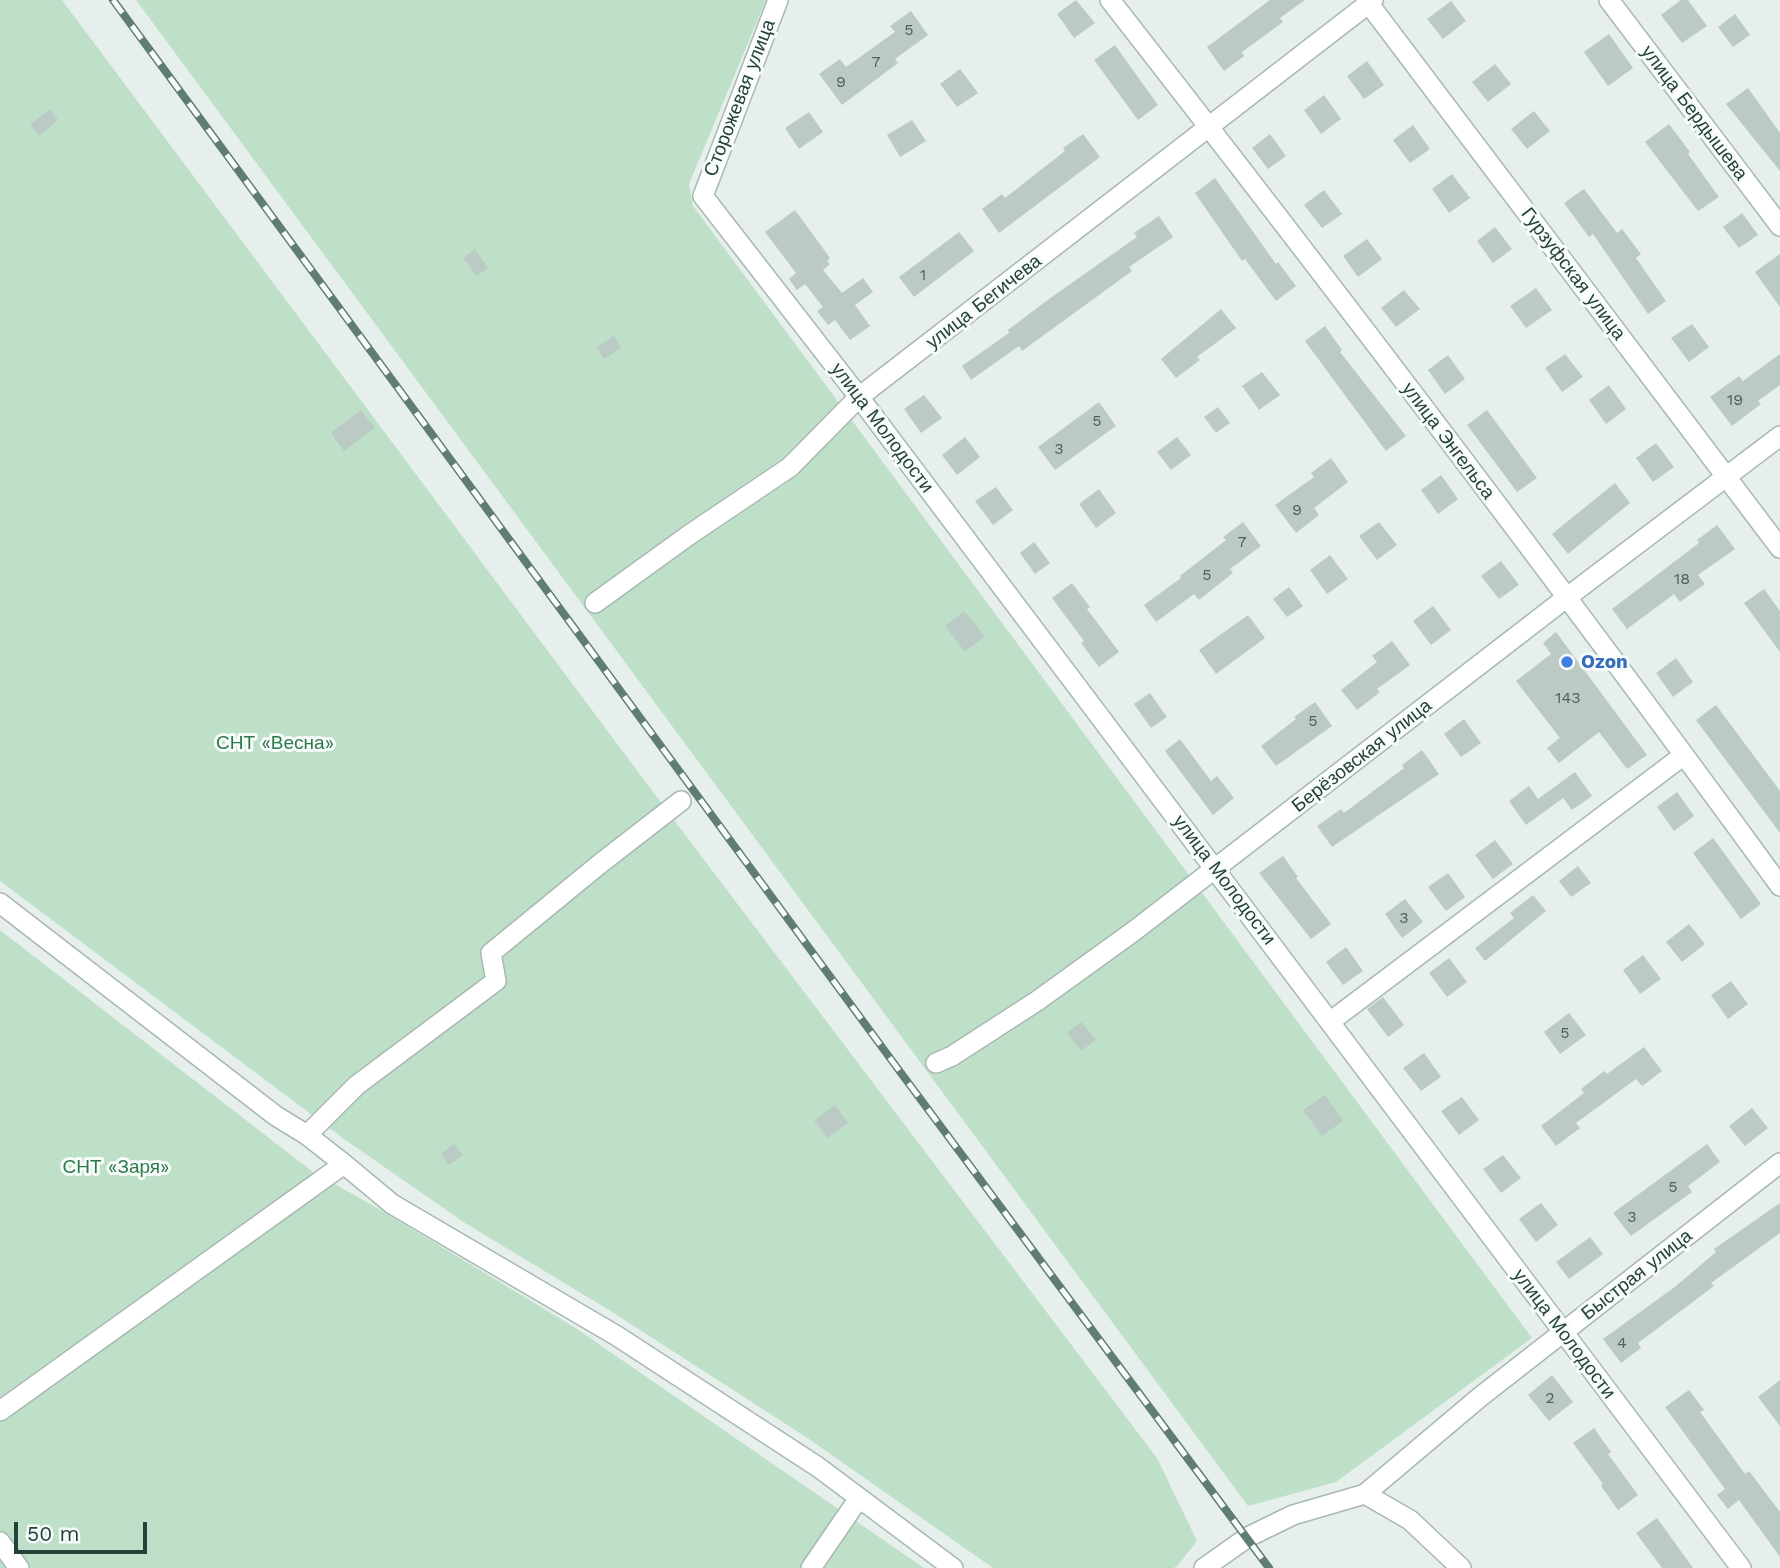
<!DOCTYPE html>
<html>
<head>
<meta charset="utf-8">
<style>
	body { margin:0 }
	#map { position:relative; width:1780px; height:1568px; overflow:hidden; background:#e6efeb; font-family:"Work Sans",sans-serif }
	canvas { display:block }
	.scale { position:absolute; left:14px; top:1522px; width:133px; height:32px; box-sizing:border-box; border:4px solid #24423a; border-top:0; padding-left:9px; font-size:21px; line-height:24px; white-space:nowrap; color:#24423a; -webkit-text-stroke:5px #f7fbf9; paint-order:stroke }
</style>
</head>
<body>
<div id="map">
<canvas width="1780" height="1568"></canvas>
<div class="scale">50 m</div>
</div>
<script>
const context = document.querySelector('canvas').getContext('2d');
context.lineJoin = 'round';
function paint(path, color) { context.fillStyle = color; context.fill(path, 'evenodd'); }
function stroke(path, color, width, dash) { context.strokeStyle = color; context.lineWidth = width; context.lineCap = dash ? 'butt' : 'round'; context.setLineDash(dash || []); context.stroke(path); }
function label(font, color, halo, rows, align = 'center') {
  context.font = font + ' "Work Sans",sans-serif'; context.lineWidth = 6; context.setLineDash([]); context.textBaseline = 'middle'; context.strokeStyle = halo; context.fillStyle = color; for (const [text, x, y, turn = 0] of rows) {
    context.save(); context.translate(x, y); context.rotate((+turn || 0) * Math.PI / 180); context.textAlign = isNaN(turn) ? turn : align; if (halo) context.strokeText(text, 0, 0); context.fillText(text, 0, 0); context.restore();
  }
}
const green = new Path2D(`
	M0,0H62L677,824L1157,1458L1197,1541L1178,1565L1174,1568H993L806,1437L609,1310L465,1223L344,1139L0,881Z
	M136,0H766L689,184L693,206L1532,1338L1336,1482L1248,1506Z
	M0,930L313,1172L374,1206L574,1327L924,1568H0Z`);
const building = new Path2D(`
	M1076,0L1095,23L1074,38L1057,14Z
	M1270,0H1305L1280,18L1283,22L1242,52L1244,56L1224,71L1207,47Z
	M1681,0H1688L1707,26L1682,43L1661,15Z
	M1451,1L1466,21L1443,39L1427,19Z
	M911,11L928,35L895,59L898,63L842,105L819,74L840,59L846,67L895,32L890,26Z
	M1735,14L1750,35L1733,47L1718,27Z
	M1609,34L1633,68L1608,86L1584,52Z
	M1115,45L1158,105L1138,120L1094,60Z
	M1367,61L1384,85L1364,99L1347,76Z
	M1495,64L1511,84L1488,102L1472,82Z
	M960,69L978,93L957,107L940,84Z
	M1748,88L1780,133V171L1726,104Z
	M1324,95L1341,119L1321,134L1304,110Z
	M50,109L58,120L39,136L30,125Z
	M1534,111L1550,131L1527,149L1511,129Z
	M809,112L823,132L799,149L785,128Z
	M912,120L926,141L900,157L887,135Z
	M1669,124L1690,152L1688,154L1719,197L1698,211L1645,142Z
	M1413,125L1430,149L1410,163L1393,140Z
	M1083,134L1100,157L999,233L982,209L1002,194L1005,198L1065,151L1063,148Z
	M1270,134L1286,156L1268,169L1252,148Z
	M1452,174L1470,198L1449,213L1432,189Z
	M1215,178L1276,264L1278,262L1296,286L1276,301L1245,259L1242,261L1195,193Z
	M1584,189L1617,233L1622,229L1641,254L1636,258L1666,301L1648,314L1593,234L1589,237L1564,203Z
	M1324,190L1342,214L1322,228L1304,205Z
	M795,210L830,258L827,261L830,264L823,270L842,293L863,278L873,292L855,305L870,326L850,340L835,320L828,325L817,311L823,307L805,284L797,290L789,279L796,273L765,232Z
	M1742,213L1758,235L1739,248L1723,227Z
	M1159,216L1173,237L1129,267L1132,271L1022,351L1019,346L971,380L962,366L1009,333L1008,330L1049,299L1137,237L1134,233Z
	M1495,227L1512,249L1493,263L1477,241Z
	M959,232L974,251L914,297L899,277Z
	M1367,239L1382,259L1358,277L1343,256Z
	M475,249L488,268L477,276L463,258Z
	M1780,254V307L1755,272Z
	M1536,288L1552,310L1526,328L1510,306Z
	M1404,290L1420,309L1396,327L1381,308Z
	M1221,309L1236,328L1197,357L1200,360L1176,378L1161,359Z
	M1692,324L1709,347L1689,362L1671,338Z
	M1325,326L1342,350L1340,352L1406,436L1386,451L1305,341Z
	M614,336L621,348L604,359L597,347Z
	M1565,354L1583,377L1562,392L1545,368Z
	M1780,354V385L1758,401L1761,404L1732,426L1710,397L1739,376L1743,381Z
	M1448,355L1465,379L1445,394L1428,370Z
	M1262,372L1280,395L1259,410L1242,386Z
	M1609,385L1626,409L1606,424L1589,400Z
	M924,395L942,418L921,433L904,409Z
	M1099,402L1116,426L1055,470L1038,447Z
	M1218,407L1230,423L1216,433L1204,417Z
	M361,410L375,428L344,451L331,433Z
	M1487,410L1537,478L1517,492L1467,425Z
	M965,437L980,457L957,475L942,455Z
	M1177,437L1191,455L1171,470L1157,452Z
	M1656,443L1674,467L1653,482L1636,458Z
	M1331,458L1348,482L1314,508L1319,515L1296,533L1275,505L1314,477L1311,473Z
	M1441,475L1458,499L1438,514L1421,490Z
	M1615,483L1630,503L1568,554L1552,534Z
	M996,487L1013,510L993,525L975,501Z
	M1099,489L1116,513L1096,528L1079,504Z
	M1243,522L1261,546L1230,569L1233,573L1199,600L1194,594L1156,622L1144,605L1181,578L1180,576L1226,540L1223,537Z
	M1379,522L1397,545L1377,560L1359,536Z
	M1717,525L1735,549L1698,575L1705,584L1680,602L1674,594L1627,629L1612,609L1699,543L1697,540Z
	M1034,542L1050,563L1035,574L1020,553Z
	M1330,555L1348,579L1327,594L1310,570Z
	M1501,561L1519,585L1499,599L1481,576Z
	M1072,583L1090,607L1087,609L1119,652L1099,667L1081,643L1084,641L1052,598Z
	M1289,587L1303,606L1287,617L1273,599Z
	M1764,589L1780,611V652L1744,603Z
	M1433,606L1451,630L1431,645L1413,621Z
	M964,611L985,636L965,652L945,626Z
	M1248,615L1265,638L1216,674L1199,650Z
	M1556,632L1647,755L1627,769L1599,732L1559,763L1547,748L1560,738L1516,681L1551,654L1543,643Z
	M1392,641L1410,665L1377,689L1380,692L1357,710L1341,690L1377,662L1372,656Z
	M1676,658L1693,682L1673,697L1656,673Z
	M1150,693L1167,717L1151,728L1134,704Z
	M1315,702L1332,726L1276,766L1261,746L1296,719L1294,717Z
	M1716,705L1780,791V833L1696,720Z
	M1464,719L1481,743L1461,757L1444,734Z
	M1180,739L1211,781L1217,776L1234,798L1213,815L1165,751Z
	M1422,750L1439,774L1332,847L1317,826L1341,809L1344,813L1404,768L1402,765Z
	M1575,772L1592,796L1572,810L1563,798L1526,825L1509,801L1529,786L1538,799Z
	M1677,792L1694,816L1674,831L1657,807Z
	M1713,838L1761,904L1741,919L1693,853Z
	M1495,840L1513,864L1493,879L1475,855Z
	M1283,856L1298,877L1296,878L1331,924L1311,939L1259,873Z
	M1578,866L1591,883L1571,897L1559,881Z
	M1448,873L1465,897L1446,911L1428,887Z
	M1533,895L1546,911L1485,961L1475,948L1514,918L1510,913Z
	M1405,899L1423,922L1402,938L1385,914Z
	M1689,924L1705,944L1682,962L1666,942Z
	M1346,947L1363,971L1343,985L1326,962Z
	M1643,955L1661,979L1640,994L1623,970Z
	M1449,958L1467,982L1447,997L1429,973Z
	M1731,981L1748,1004L1728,1019L1711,995Z
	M1383,997L1404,1025L1388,1037L1367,1009Z
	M1569,1013L1586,1035L1560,1054L1544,1032Z
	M1081,1022L1096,1040L1081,1051L1067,1033Z
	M1644,1047L1662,1071L1642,1086L1636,1079L1576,1123L1580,1128L1556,1146L1541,1126L1584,1093L1581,1089L1604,1071L1607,1074Z
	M1424,1053L1441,1077L1421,1091L1403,1068Z
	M1325,1095L1343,1121L1322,1136L1303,1110Z
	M1462,1097L1479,1120L1459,1135L1441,1111Z
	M835,1105L848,1123L827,1138L814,1120Z
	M1752,1108L1768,1128L1745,1146L1729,1126Z
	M454,1144L463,1155L449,1165L441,1154Z
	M1707,1144L1720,1162L1688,1186L1692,1192L1631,1236L1613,1213Z
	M1503,1155L1521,1178L1501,1193L1483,1169Z
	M1541,1203L1558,1225L1536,1242L1519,1219Z
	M1780,1203V1233L1711,1283L1714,1286L1638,1343L1641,1348L1621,1363L1603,1339L1676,1286L1716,1252L1714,1249Z
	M1590,1237L1603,1254L1569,1279L1556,1262Z
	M1552,1375L1573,1402L1549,1421L1528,1395Z
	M1780,1380V1426L1758,1397Z
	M1689,1390L1704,1410L1700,1412L1745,1474L1749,1471L1780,1512V1557L1739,1500L1728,1509L1717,1495L1725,1489L1665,1407Z
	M1594,1428L1611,1452L1608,1454L1638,1495L1618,1510L1601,1486L1603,1484L1573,1443Z
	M1657,1518L1693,1568H1662L1636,1533Z`);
const street = new Path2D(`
	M778,0L703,196L859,397L1741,1568
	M1110,0C1338,292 1562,587 1780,886
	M1366,0L1780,548
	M1609,0L1780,226
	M595,603L689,535L790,467L859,397L1373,0
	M0,903L276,1116L307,1135L344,1164L392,1204L617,1336L818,1467L953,1568
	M1331,1021L1684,755
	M936,1063L952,1056L1037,1001L1134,931L1566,598L1780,436
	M307,1135L357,1085L496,981L491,953L601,863L681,801
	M0,1411L344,1164
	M1365,1494L1480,1397L1780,1163
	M0,1542L19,1568
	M811,1568L859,1498
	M1204,1568L1248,1537L1293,1515L1365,1494L1410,1520L1461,1568`);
const rail = new Path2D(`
	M113,0L901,1073L1269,1568`);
const markers = [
	[1567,662,7,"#3f7fe0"]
];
const numberNames = [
	["5",909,30],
	["7",876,62],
	["9",841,82],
	["1",923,275],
	["19",1735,400],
	["5",1097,421],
	["3",1059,449],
	["9",1297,510],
	["7",1242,542],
	["5",1207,575],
	["18",1682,579],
	["143",1568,698],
	["5",1313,721],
	["3",1404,918],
	["5",1565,1033],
	["5",1673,1187],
	["3",1632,1217],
	["4",1622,1343],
	["2",1550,1398]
];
const streetNames = [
	["Сторожевая улица",740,98,-69],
	["улица Бердышева",1694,113,53],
	["Гурзуфская улица",1573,274,53],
	["улица Бегичева",984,302,-38],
	["улица Молодости",882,428,53],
	["улица Энгельса",1448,441,53],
	["Берёзовская улица",1362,756,-38],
	["улица Молодости",1224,880,53],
	["Быстрая улица",1637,1275,-38],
	["улица Молодости",1564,1334,53]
];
const shopNames = [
	["Ozon",1581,662]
];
const parkNames = [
	["СНТ «Весна»",275,743],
	["СНТ «Заря»",116,1167]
];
paint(green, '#bfe0c8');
paint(building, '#bbcac4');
stroke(street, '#a8b8b2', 22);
stroke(street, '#fff', 19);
stroke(rail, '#5f7d75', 8);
stroke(rail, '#f7fbf9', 5, [16]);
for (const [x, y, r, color] of markers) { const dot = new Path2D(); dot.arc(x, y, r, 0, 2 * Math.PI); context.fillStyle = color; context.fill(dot); stroke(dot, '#f7fbf9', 2.5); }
label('16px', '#4a645c', null, numberNames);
label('19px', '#24423a', '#f7fbf9', streetNames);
label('bold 19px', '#366cbe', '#f7fbf9', shopNames, 'left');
label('19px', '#2d7a4b', '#f7fbf9', parkNames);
</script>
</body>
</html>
